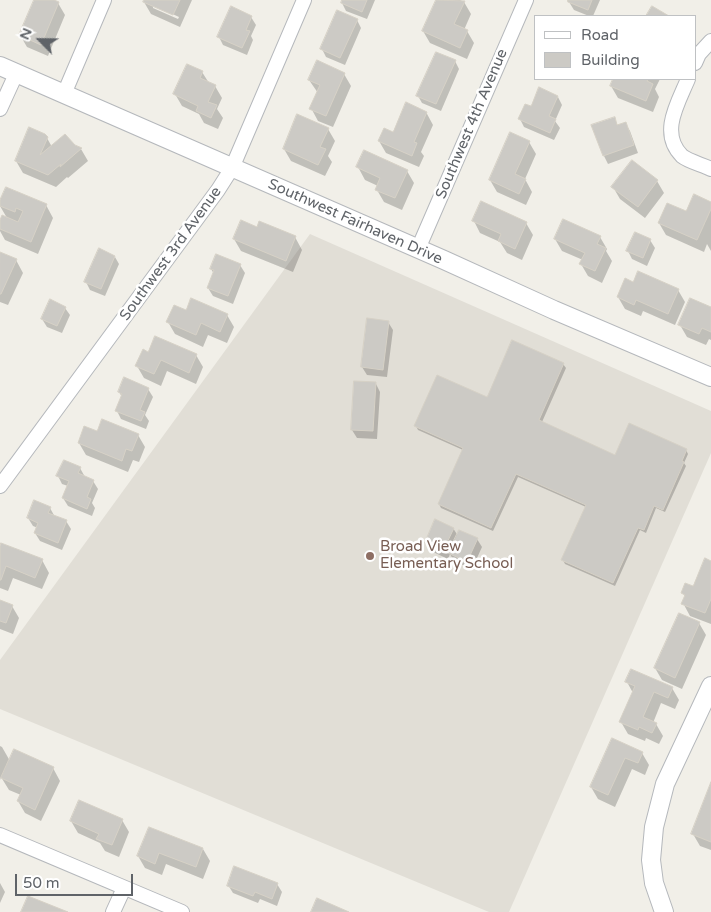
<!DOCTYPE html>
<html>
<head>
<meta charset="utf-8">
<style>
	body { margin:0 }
	#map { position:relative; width:711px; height:912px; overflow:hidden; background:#f1efe8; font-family:"Varela Round",sans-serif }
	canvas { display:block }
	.legend { position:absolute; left:534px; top:15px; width:162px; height:65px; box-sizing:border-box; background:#fff; border:1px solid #bfc1c3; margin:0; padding:6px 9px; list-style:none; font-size:15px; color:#5f6368 }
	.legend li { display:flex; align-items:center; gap:10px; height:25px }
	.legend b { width:25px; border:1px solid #bfc1c3 }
	.north { position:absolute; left:15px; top:15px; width:50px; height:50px; -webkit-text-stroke:4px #fff; paint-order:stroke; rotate:293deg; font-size:14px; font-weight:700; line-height:20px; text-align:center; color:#5f6368 }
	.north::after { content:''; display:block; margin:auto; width:18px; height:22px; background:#5f6368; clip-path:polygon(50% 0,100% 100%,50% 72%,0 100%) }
	.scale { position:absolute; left:15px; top:874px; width:118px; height:22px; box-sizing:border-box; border:2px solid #5f6368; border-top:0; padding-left:6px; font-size:15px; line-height:18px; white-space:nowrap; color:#5f6368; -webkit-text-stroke:4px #fff; paint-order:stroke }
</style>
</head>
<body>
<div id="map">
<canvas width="711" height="912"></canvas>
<ul class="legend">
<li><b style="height:6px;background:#fff"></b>Road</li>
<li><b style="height:14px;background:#cccac5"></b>Building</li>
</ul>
<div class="north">N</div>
<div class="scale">50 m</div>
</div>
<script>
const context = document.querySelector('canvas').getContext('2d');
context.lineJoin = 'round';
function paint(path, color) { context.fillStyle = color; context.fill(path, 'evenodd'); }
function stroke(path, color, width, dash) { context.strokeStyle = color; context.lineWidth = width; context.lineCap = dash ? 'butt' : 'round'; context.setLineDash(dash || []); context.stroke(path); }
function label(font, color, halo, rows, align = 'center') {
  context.font = font + ' "Varela Round",sans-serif'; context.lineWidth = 5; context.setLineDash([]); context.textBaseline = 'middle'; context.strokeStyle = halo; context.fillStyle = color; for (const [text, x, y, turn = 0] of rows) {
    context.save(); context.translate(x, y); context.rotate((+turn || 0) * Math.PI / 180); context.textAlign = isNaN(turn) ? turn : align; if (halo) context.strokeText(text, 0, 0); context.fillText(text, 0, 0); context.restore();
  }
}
const education = new Path2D(`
	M310,234L711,411V453L509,912H489L0,709V660Z`);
const shadow = new Path2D(`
	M35,0H54L58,3L65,15L48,56L27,47L20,35Z
	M145,0H192L180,27L151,14L144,2ZM153,5L179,17L178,19L153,8Z
	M343,0H375L367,19L346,11L342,3Z
	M437,0H460L464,2L471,14L464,30L467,31L474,43L467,59L430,43L423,31Z
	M570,0H600L593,16H589L574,10L569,2Z
	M251,17L256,25L251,36L253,40L247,55L223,45L219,37Z
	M357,20L361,28L345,65L326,57L322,49Z
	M455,61L459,69L441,111L422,103L418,96Z
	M202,72L209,83L215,86L222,98L217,109L223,118L218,129L204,123L199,114L182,106L175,94Z
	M344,74L351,86L333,127L318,121L311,108L318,93L309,80Z
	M614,79H660L655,89L659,97L653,112L618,98L611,86Z
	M558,97L562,105L555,121L560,128L554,140L524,127L520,119L532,108Z
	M426,112L433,125L421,152L424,156L419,167L386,153L379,141L394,134Z
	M614,118L618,126L625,123L630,131L638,153L608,164L604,156L593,126Z
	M328,129L335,141L328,156L332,162L325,176L291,161L284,149Z
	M47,138L52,147L74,146L81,149L88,161L68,178L67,177L56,187L23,173L16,161Z
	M529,142L536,154L525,179L532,192L526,205L497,192L490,180Z
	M358,167L407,171L414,183L402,210L384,202L377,190L378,186L365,180Z
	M657,181L664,193L645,218L620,199L613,187Z
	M711,203V251L707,244L704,252L666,235L659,223Z
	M0,204L46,205L53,218L38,254L5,240L0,231V223L7,218L0,206Z
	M474,221L526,223L533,235L522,260L507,253L500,242L480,233Z
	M260,223L295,237L302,250L293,272L241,251L234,239L258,228Z
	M600,237L607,249L606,251L612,261L602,283L588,276L581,264L583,260L562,251L555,239Z
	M650,240L655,248L647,266L632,259L628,251Z
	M0,253L16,260L23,273L8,305L0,302Z
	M115,257L119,264L105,296L90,290L86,282Z
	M240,265L245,273L233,304L213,296L208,288L214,274L211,269Z
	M634,283L678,290L685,302L675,325L643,311L641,316L625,309L618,297Z
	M65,308L70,315L62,333L47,327L42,319Z
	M711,309V340L709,339L706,345L687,337L680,325Z
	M186,312L227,315L234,327L227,343L208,335L203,347L175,334L168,322Z
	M388,322L393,330L387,377L367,375L362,367Z
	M513,342L563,364L566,368L542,422L616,456L686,450L688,454L684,463L686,466L665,512L656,508L646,533L640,530L615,586L565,564L563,560L586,507L518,477L493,531L441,508L439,504L463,450L418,430L416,426L488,398Z
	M149,353L196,355L203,367L196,384L167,371L161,386L144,378L137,366Z
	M376,384L380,392L377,439L357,438L352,430Z
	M148,389L153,397L145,415L149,421L146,429L121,419L117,411L122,397L119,392Z
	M97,433L138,435L145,447L139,462L133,460L128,472L86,455L79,443Z
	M80,468L85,477L93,481L98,489L92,503L95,508L92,516L68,506L63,498L68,486L62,484L58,476Z
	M50,508L55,517L66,521L71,529L62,550L40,541L35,533L38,528L33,526L28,518Z
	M453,528L458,536L477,539L482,547L472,569L454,561L450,554L448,559L431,551L426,543Z
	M0,549L42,560L49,573L42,589L13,578L8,591L0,588Z
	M711,562V624L690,616L683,603L685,597L683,593L694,588Z
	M0,601L12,606L19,618L13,634L0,629Z
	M699,623L706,635L682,689L662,680L655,668Z
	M627,682L672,688L679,700L675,709L661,703L653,723L656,724L663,736L659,744L646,738L645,741L628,734L621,722L633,693Z
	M612,740L642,753L649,765L645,775L632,769L615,807L598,799L591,787Z
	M0,746L2,747L10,761L53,768L60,781L41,821L25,813L18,801L21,795L9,790L1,777L0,780Z
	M711,785V850L700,846L693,834Z
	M122,820L129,832L119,857L105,851L100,843L78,833L71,821Z
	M149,828L203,849L210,861L203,879L166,864L162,875L145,868L138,856Z
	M0,883L5,892L0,903Z
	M277,884L282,892L277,906L260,899L258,903L233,893L228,885Z`);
const building = new Path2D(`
	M34,0H54L59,2L41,45L19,35Z
	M144,0H180L173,15L143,2Z
	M342,0H367L362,12L341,3Z
	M436,0L465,1L454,24L468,30L460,48L422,31Z
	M568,0H592L588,10L568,2Z
	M231,6L252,16L246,30L250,31L242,48L217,37Z
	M652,6L669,16H646Z
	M337,10L358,19L340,58L320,49Z
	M436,52L456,60L436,104L416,96Z
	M317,60L345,73L326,116L309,109L320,85L308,80Z
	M187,64L203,71L200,78L216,85L208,102L217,105L211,118L196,111L198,106L173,94Z
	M613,79H648L647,81L653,84L646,101L610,86Z
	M539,87L558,96L549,116L556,119L550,133L518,119L525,104L531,106Z
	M406,102L427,112L414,142L417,143L412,156L378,141L384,128L393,132Z
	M297,114L329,128L320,147L326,149L318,165L283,149Z
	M615,117L617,125L626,122L634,145L603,156L591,125Z
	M29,127L45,134L48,137L40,155L65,134L75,145L82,148L60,167L61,164L48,175L15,161Z
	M510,132L530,141L515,174L526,179L519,194L489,180Z
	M364,150L408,170L395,198L375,190L380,178L356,167Z
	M632,160L658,180L638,207L611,187Z
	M6,187L47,204L31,242L0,229V220L2,215L18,222L23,211L16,208L15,212L0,206V200Z
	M694,194L711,202V209L697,240L658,223L667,203L686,211Z
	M481,201L527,222L515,249L498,241L501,234L472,221Z
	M563,219L601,236L597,244L606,248L595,271L579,264L585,253L554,239Z
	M241,220L257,227L259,221L296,236L286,261L233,239Z
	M635,232L651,239L643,258L626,251Z
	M99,248L115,256L101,289L84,282Z
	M0,252L17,259L1,294H0Z
	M216,254L241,264L228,296L207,288L214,270L210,269Z
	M638,271L679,289L668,314L636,300L634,305L617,297L625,278L633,282Z
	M191,298L228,314L220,332L201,323L196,335L166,322L174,305L186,310Z
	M690,298L711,307V332L702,328L699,334L678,325Z
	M50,299L66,307L57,326L41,319Z
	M367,318L389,321L383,370L361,367Z
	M155,336L197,354L189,373L161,360L154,374L135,366L143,349L148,352Z
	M512,340L564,363L539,420L615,455L629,423L687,449L682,461L684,462L663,510L654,506L644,530L638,528L613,583L561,560L586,505L516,474L491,528L438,504L463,448L414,426L437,375L487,397Z
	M124,377L149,388L140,410L145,412L141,421L115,411L122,394L118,392Z
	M354,381L376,382L373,431L351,430Z
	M102,419L139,434L132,451L126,449L122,461L78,443L84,426L97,431Z
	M64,460L81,467L78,473L94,480L87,497L91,499L87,509L62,498L69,481L56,476Z
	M34,500L51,507L48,513L67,520L58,543L34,533L38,523L27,518Z
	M435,519L454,528L443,551L425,543Z
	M459,530L478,538L467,562L448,553Z
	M1,543L43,559L35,578L6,566L1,580H0V546Z
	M705,558L711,561V599L705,613L681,604L685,595L681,593L685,583L693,586Z
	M0,600L13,605L6,623L0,621Z
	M679,613L700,622L675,678L654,668Z
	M631,669L673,687L668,698L654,692L643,717L657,723L652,733L639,727L638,730L619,722L635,686L625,682Z
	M612,738L643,752L638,763L625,758L608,795L590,787Z
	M14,749L54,767L35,810L17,801L23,788L1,778Z
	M711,782V842L691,834Z
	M79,800L123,819L112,845L96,839L99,834L70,821Z
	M149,827L203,848L196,867L159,853L155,864L137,856Z
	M234,866L278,883L272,899L255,892L253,896L227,886Z
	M28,896L68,912H21Z
	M317,898L349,912H311Z`);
const minor = new Path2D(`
	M695,63L699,54L711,41
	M688,79C678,103 659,133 682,156C688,161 703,165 711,169
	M64,94L104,0
	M0,109L16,74
	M418,249L526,0
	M0,486L218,190L232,168L304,0
	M0,835L182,912
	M113,912L124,888`);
const tertiary = new Path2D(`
	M0,66L444,260L554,310L711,377
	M664,912L654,883L651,860L654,827L665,784L711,686`);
const markers = [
	[370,556,5,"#8d6e63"]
];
const streetNames = [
	["Southwest 4th Avenue",472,124,-67],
	["Southwest Fairhaven Drive",355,222,24],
	["Southwest 3rd Avenue",171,254,-54]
];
const educationNames = [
	["Broad View",380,547],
	["Elementary School",380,564]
];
paint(education, '#e1ded6');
paint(shadow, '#0003');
paint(building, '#cccac5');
stroke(building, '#d6d1c6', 1);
stroke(minor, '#b5b8bc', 16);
stroke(tertiary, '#b5b8bc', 20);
stroke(minor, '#fff', 14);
stroke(tertiary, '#fff', 18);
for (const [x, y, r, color] of markers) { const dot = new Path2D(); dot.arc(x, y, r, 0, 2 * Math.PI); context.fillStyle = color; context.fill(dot); stroke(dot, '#fff', 2); }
label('15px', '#5f6368', '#fff', streetNames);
label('15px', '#785e54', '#fff', educationNames, 'left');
</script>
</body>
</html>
